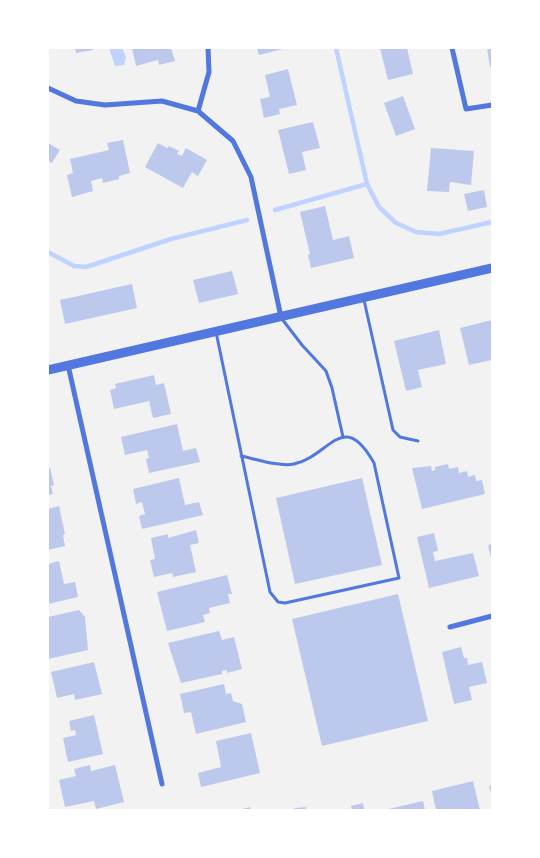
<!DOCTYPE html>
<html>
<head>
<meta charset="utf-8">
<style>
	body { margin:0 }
	#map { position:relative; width:540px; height:858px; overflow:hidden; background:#f2f2f2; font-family:"Roboto Condensed",sans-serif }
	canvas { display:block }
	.frame { position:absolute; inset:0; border:49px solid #fff; pointer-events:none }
</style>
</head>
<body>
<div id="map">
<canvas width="540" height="858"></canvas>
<div class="frame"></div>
</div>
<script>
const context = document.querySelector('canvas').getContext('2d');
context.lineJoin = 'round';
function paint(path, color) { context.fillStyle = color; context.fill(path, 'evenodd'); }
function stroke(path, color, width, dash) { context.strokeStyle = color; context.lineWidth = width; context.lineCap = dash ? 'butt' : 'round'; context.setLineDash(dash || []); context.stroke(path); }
const water = new Path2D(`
	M109,48H122L126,57L124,65L115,66Z`);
const stream = new Path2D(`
	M336,48L367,184L379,207L396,223L416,232L439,234L492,222
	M275,210L367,184
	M48,252L74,266L86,267L171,239L247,220`);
const building = new Path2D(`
	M75,48H93V50L76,53Z
	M132,48H171L175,61L159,65L158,60L136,66Z
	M257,48H283V49L259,55Z
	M380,48H407L413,74L388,80Z
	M487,48H492V67H490Z
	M288,69L297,105L279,109L280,114L264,118L260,99L270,97L265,75Z
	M403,96L415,129L396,136L384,103Z
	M313,122L320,148L302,152L306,170L289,174L278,130Z
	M123,140L130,173L119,176V179L103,183L102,178L91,181L93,191L72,197L67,175L73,173L70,159L109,150L107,143Z
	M48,143L60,150L52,163L48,161Z
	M158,143L167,148L169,146L179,151L177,154L182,156L186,148L207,160L198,176L192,172L183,188L145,167Z
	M431,148L474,151L471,185L450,182L449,192L427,191Z
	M484,190L487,207L468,211L464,194Z
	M325,206L333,240L349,236L354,258L311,268L308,255L310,254L300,212Z
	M232,271L238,294L199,303L193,280Z
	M132,284L137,308L65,324L60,300Z
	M492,320V360L469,365L460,328Z
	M439,330L446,364L418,370L422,387L406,391L394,341Z
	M154,375L156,385L164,383L171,414L153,418L149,401L114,409L110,390L116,388L115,384Z
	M177,424L183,451L196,448L200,462L149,473L146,459L149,458L147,450L125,455L121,437Z
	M448,464L449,469L458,467L459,473L467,471L468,477L475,475L476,481L482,480L485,494L422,509L412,468L431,466L432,471L435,470V467Z
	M50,468L54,485L51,486L53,494L48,495V469Z
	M179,478L185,505L199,502L203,515L142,529L139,516L145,514L142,502L136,504L133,489Z
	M362,478L382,565L295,584L276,498Z
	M59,506L65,534L63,535L65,546L48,550V509Z
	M196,530L199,543L190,545L196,572L173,577L172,573L154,577L150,560L155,559L151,538L168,534V538Z
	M434,533L438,551L433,552L435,561L473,553L479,576L429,588L417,537Z
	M492,544V563L488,545Z
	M59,561L64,584L75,582L78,597L48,604V564Z
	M227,575L232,594H228L230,603L209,608L210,613L203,615L205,622L167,631L157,592Z
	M398,594L428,721L322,746L292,619Z
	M79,610L85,617L88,650L48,659V617Z
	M219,631L222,640L234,637L242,669L227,673V670L222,671V674L181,683L168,643Z
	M461,647L464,658H467L468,665L482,662L487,683L469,687L472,700L454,704L442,652Z
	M94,662L102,694L75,700L74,694L57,698L51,672Z
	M224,684L226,694L231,693L233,701L242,704L246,722L196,734L191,712L184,713L180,694Z
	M94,715L103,754L68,762L63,738L76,735L75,730L71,731L69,721Z
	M251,733L260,773L201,787L198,773L221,767L216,741Z
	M90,765L91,771L115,765L124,802L96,809L94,801L65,807L59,780L76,776L74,769Z
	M473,781L480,810H436L432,791Z
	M492,785V797L489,786Z
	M423,801L425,810H384Z
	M363,803L364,810H352L351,806Z
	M250,807L251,810H239Z
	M306,807V810H289L296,808Z`);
const service = new Path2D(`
	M364,300L393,430L400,437L418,441
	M282,319L302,345L326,371L332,388L343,437
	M216,332L270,592L278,602L285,603L399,578L374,463C343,408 330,456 294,464C279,467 256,459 241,456`);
const minor = new Path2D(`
	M452,48L466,109L492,105
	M48,88L76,101L105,105L162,101L198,111L233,141L251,177L281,317
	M198,111L209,72L208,48
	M68,365L162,784
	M450,627L492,616`);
const tertiary = new Path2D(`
	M48,370L492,268`);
paint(water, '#bfd3fe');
stroke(stream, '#bfd3fe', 4.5);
paint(building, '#bdc9ec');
stroke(service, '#5277de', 3);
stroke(minor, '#5277de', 5);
stroke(tertiary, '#5277de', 9);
</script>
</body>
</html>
